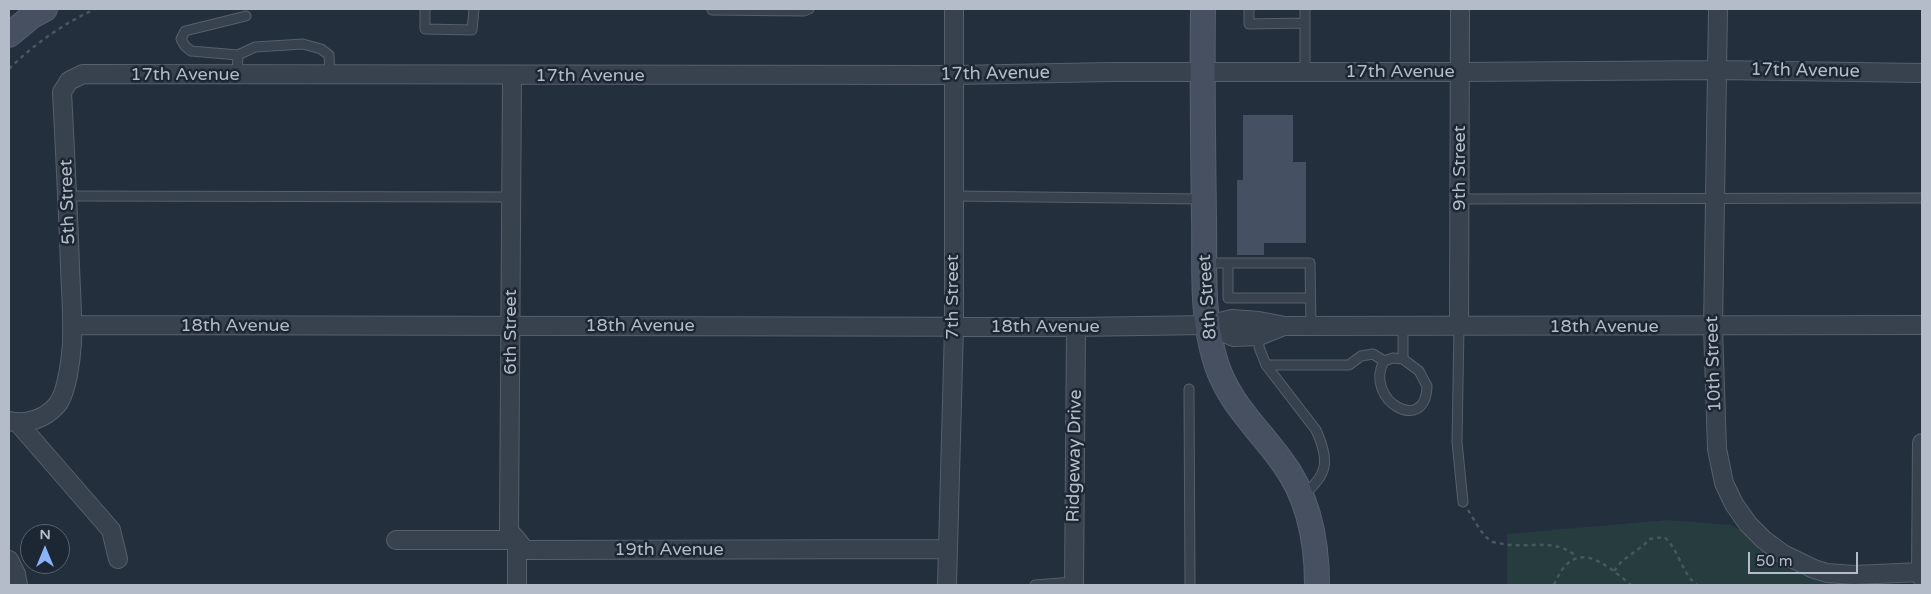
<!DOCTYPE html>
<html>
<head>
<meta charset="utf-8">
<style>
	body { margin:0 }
	#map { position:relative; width:1931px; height:594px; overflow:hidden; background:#242f3e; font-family:"Varela Round",sans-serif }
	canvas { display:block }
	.frame { position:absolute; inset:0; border:10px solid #b4bcc9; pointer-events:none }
	.north { position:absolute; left:20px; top:524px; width:50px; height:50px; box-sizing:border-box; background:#1d2633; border:1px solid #59626f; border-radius:50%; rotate:0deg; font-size:14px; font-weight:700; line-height:20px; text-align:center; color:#b4bcc9 }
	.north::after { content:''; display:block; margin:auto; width:18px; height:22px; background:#8ab4f8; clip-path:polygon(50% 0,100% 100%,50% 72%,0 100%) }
	.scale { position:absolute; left:1748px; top:552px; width:110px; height:22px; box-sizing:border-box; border:2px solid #b4bcc9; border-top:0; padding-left:6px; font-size:15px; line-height:18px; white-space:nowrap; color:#b4bcc9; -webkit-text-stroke:4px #1d2633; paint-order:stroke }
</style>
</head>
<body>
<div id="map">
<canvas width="1931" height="594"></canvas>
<div class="frame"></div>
<div class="north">N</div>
<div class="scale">50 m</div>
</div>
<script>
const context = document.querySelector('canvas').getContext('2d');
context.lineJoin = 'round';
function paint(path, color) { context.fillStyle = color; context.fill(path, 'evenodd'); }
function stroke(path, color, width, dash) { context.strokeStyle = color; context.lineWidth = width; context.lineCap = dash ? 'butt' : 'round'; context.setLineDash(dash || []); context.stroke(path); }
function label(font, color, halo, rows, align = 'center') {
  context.font = font + ' "Varela Round",sans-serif'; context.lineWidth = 5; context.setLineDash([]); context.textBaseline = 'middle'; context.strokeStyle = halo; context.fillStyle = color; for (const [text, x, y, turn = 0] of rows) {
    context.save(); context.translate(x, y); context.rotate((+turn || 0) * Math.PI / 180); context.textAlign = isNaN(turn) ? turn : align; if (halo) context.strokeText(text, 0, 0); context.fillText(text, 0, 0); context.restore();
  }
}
const green = new Path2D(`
	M1668,520L1731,525L1834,581V585H1507V534Z`);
const building = new Path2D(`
	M1243,115H1293V162H1306V243H1264V255H1237V180H1243Z`);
const path = new Path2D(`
	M9,69C34,44 63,24 95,9
	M1468,510C1475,521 1481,534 1491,541C1494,543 1499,543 1503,544C1529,549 1555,537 1577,557
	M1614,571L1622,561L1644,545L1649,539L1664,537C1679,549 1681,573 1697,585
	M1554,585C1574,537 1602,561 1631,585`);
const service = new Path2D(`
	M425,9V29L472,30L474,9
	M712,9V10L804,11L809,9
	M1249,9V24L1305,23
	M1305,9V71
	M238,55L191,51L185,46L181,39L185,31L246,16
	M237,75L238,55L255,47L303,44L321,49L329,55L330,75
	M68,196L512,197
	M954,196L1203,199
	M1459,199L1922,198
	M1205,263H1310L1311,326
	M1228,264V298H1310
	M1459,327L1457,442L1463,502
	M1259,336V347L1266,365L1316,430C1330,461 1328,475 1302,496
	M1384,361L1393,358L1403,359
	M1266,365H1349L1361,356L1373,354L1384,361C1363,400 1426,436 1427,386L1419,371L1403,359V326
	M1189,389L1190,585
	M1035,585L1074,582`);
const minor = new Path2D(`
	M1718,9L1713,327L1717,449L1724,483L1734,504L1748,524L1764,540L1783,554L1814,569L1827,573L1854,575L1921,572
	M512,76L509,531L517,540V585
	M72,325L1076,327L1207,325L1232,319L1259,321L1285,326L1922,325
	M1207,325L1234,337L1259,336L1284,326
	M1459,327L1460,9
	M9,421C26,425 45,419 57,405C67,393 71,359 72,343C73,318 71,292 70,267C68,208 65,150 62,92L69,81L83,74L955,75L1111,72H1460L1718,70L1922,73
	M18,423L111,530L118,559
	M1922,443L1921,572L1922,578
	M396,540H517L525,550L947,549
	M9,560L16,574L18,585
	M947,585L954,327V9
	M1074,585L1076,327`);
const secondary = new Path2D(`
	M1203,9C1202,78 1203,148 1204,217C1205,263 1201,312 1214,356C1225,399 1256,426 1281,460C1308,495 1317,542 1317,585
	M9,35L32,16L45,9`);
const streetNames = [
	["17th Avenue",1805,71,1],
	["17th Avenue",1400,72],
	["17th Avenue",995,74,-1],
	["17th Avenue",185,75],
	["17th Avenue",590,76],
	["9th Street",1460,168,-90],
	["5th Street",68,202,-92],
	["7th Street",953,297,-90],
	["8th Street",1208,297,-94],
	["18th Avenue",235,326],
	["18th Avenue",640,326],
	["18th Avenue",1045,327],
	["18th Avenue",1604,327],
	["6th Street",511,332,-90],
	["10th Street",1714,364,-92],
	["Ridgeway Drive",1075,456,-89],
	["19th Avenue",669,550]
];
paint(green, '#263c3f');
paint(building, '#455162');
stroke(service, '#565f6c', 11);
stroke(minor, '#565f6c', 20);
stroke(secondary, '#565f6c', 26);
stroke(path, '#44595c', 2.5, [4, 4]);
stroke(service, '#38414e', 9);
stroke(minor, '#38414e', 18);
stroke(secondary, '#465061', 24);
label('18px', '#b4bcc9', '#1d2633', streetNames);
</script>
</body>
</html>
